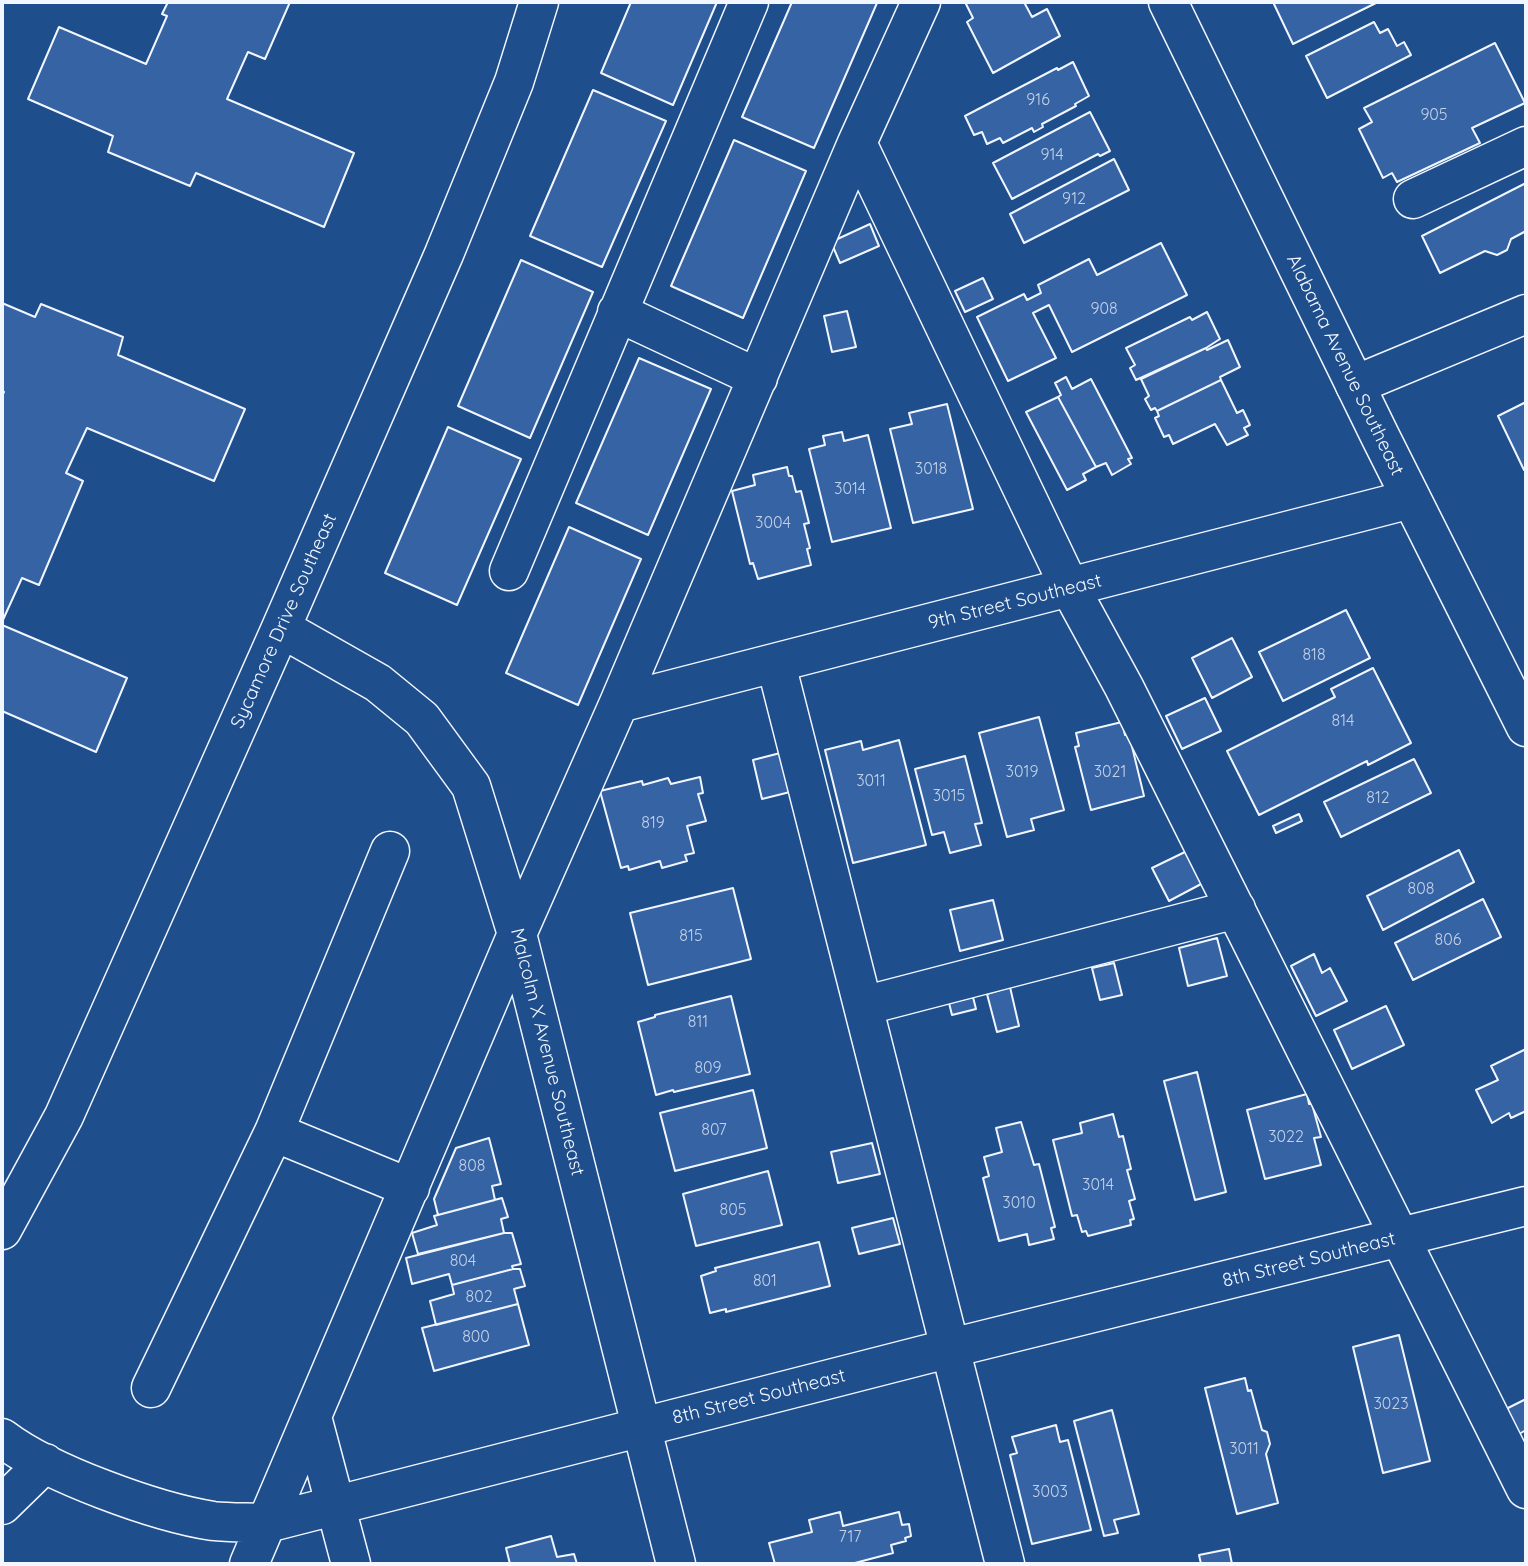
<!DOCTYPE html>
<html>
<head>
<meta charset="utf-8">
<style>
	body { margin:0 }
	#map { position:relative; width:1528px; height:1566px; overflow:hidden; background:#1f4e8c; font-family:Quicksand,sans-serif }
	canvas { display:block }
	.frame { position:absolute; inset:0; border:4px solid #f2f6ff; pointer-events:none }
</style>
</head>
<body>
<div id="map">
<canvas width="1528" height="1566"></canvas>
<div class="frame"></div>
</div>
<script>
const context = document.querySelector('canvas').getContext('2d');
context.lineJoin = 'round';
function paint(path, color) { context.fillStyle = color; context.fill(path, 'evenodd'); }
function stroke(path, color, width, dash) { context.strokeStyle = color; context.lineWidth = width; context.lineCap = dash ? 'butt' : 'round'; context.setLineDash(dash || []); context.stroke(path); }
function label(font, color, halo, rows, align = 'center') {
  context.font = font + ' Quicksand,sans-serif'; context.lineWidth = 5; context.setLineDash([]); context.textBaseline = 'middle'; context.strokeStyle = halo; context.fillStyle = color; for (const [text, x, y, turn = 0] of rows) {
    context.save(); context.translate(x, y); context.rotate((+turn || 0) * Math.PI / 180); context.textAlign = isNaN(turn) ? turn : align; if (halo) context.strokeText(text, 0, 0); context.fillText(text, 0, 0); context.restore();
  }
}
const building = new Path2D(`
	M168,2H290L265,59L248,52L227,99L354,153L324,227L196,173L190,186L108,152L113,136L28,99L59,27L146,64L167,16L162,14Z
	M631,2H717L673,105L601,73Z
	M792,2L877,3L814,148L742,117Z
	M965,2H1024L1032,17L1047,9L1060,36L993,73L967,22L973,18Z
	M1273,2H1378L1293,44Z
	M1374,22L1380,33L1388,29L1397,46L1404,42L1411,55L1327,98L1306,56Z
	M1495,43L1525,103L1472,128L1480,143L1397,182L1392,173L1383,178L1359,129L1372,122L1364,108Z
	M1073,62L1089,96L1075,104L1076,106L1042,124L1043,127L1034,132L1032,128L1003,143L1000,138L987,144L982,132L974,135L965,116L1057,68L1058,70Z
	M593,90L666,121L602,267L530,236Z
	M1090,112L1110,151L1100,156L1098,154L1012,199L993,163Z
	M734,140L806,171L743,318L671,286Z
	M1114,159L1129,190L1024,243L1010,214Z
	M1526,183V231L1511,239L1507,250L1497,255L1485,251L1440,273L1422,236Z
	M870,224L879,246L840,263L831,242Z
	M1161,243L1187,295L1072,352L1049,305L1033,313L1056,358L1008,381L977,317L1024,294L1027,300L1041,293L1038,285L1089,259L1097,275Z
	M521,260L593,292L530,438L458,406Z
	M983,278L993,299L965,312L955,291Z
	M2,303L35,317L41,304L123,337L118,355L245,409L214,481L87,428L66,473L83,481L39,585L22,578L2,622V396L4,392L2,391Z
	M847,311L856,347L832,352L824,316Z
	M1207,312L1220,339L1206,348L1136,380L1130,368L1135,365L1126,348L1190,317L1192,320Z
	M1228,340L1240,367L1220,377L1221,380L1157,411L1155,408L1151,410L1145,399L1149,396L1141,379L1206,348L1207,350Z
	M639,358L711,389L648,535L576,503Z
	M1066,377L1072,389L1091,379L1132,458L1128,459L1131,464L1112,475L1106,463L1096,467L1058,397L1061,395L1055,383Z
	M1221,380L1237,413L1243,410L1250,425L1244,428L1248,435L1227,445L1215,424L1173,444L1169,435L1164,437L1155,418L1159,416L1157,411Z
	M1058,397L1096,467L1083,474L1086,480L1067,490L1026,412Z
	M1526,402V469L1524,470L1498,416Z
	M947,404L973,509L913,523L890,429L912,424L909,413Z
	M448,427L521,459L457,605L385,573Z
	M842,432L844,441L868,435L891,528L832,542L809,449L825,445L823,436Z
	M787,467L789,476H792L796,492L801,491L809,523L804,524L810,548L807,549L811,565L758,579L753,563L750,564L732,491L755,485L753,475Z
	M569,527L641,559L578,705L506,673Z
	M1346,610L1370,658L1283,701L1259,652Z
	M2,625L127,678L96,752L2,711Z
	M1232,638L1252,677L1212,698L1192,658Z
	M1373,668L1411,743L1368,765L1367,761L1259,815L1227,751L1335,697L1331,689Z
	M1205,698L1221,731L1182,749L1166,716Z
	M1039,717L1064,810L1031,819L1034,830L1007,837L979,733Z
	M1122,722L1125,735L1129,734L1144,796L1091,810L1075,747L1079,746L1076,733Z
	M899,740L926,845L853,863L825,750L861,741L863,750Z
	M788,751L798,790L762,799L753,760Z
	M965,756L982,823L975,824L981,845L950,853L944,832L932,835L915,769Z
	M1414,759L1431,793L1341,837L1324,802Z
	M700,777L703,793L698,794L706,821L687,826L694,853L685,855L687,861L662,868L660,861L629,870L628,866L621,868L600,791L642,781L643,785L668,778L671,784Z
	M1299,814L1302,821L1276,833L1273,826Z
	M1459,850L1474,882L1383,930L1367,896Z
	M1187,851L1203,883L1169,901L1152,868Z
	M733,888L751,959L648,985L630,913Z
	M1483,899L1501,937L1413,980L1395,943Z
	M993,900L1003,940L960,951L950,910Z
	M1217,938L1227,976L1188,986L1179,948Z
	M1314,954L1322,973L1330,968L1347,1001L1316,1016L1291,966Z
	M1114,963L1122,995L1100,1000L1092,968Z
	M1010,987L1019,1026L997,1032L987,994Z
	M731,996L750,1074L674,1092L673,1090L656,1095L638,1022L655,1017V1015Z
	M973,997L976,1009L952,1015L949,1003Z
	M1386,1006L1404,1045L1352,1069L1334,1030Z
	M1526,1049V1111L1511,1118L1509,1113L1492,1123L1476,1090L1498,1080L1491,1066Z
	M1197,1072L1226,1192L1195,1200L1164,1081Z
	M753,1090L767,1148L675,1171L660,1113Z
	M1307,1094L1309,1104H1312L1321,1137L1314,1138L1321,1165L1265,1179L1247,1110Z
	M1113,1114L1119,1137L1123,1136L1131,1169L1127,1170L1135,1199L1129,1201L1134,1219L1130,1220L1131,1225L1088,1236L1086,1231L1082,1232L1077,1215L1072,1216L1053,1140L1082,1133L1080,1123Z
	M1021,1122L1034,1165L1039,1164L1055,1227L1051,1228L1054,1239L1029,1245L1027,1234L999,1241L983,1178L989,1176L984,1157L1002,1152L996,1128Z
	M489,1138L501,1184L492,1186L495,1200L438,1215L434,1199L456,1148Z
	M872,1143L880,1174L838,1183L831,1152Z
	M768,1171L782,1225L696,1246L683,1194Z
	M502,1198L508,1217L501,1219L504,1233L418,1254L412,1233L437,1225L434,1216Z
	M893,1218L900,1244L859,1254L852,1228Z
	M504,1233H512L521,1264L512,1266L513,1269L452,1285L449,1274L412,1284L406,1258Z
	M819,1242L830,1286L726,1312V1309L710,1313L701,1276L716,1271L715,1268Z
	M513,1269H520L525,1286L514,1289L518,1304L436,1325L430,1301L454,1294L452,1285Z
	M518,1304L529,1345L434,1371L422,1328Z
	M1399,1335L1430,1461L1383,1473L1353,1347Z
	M1245,1378L1248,1391L1251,1390L1262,1430L1267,1432L1270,1444L1266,1454L1278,1503L1237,1514L1205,1388Z
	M1526,1399V1430L1519,1434L1506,1409Z
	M1112,1410L1139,1514L1114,1520L1118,1533L1104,1536L1074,1421Z
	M1056,1425L1060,1442L1068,1440L1091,1530L1032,1544L1010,1455L1017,1453L1012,1437Z
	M840,1512L843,1526L899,1512L902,1525L909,1524L911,1536L905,1538L906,1541L891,1545L893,1553L851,1564H775L769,1543L812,1532L809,1520Z
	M551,1536L557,1557L574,1554L577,1564H510L506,1548Z
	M1229,1549L1232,1564H1201L1199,1555Z`);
const minor = new Path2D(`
	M857,143L1070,588L1124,687L1526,1489
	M1413,199L1526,146
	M617,312L758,378
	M1355,385L1526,314
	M509,571L749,2
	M281,628L378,683L422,719L471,786L517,934L676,1564
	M776,664L1005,1564
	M619,703L1411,499
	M863,1006L1236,909
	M274,1132L410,1188
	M2,1230L64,1116L281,628L444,254L514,82L539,2
	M151,1388L274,1132L390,851
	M312,1417L351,1564
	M2,1438C48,1473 155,1512 213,1521C230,1523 249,1522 267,1523L951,1348L1526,1206
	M2,1505L45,1463
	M249,1564L517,934L619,703L857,143L921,2`);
const major = new Path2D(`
	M1168,2L1380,436L1526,727`);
const numberNames = [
	["916",1038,100],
	["905",1434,115],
	["914",1052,155],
	["912",1074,199],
	["908",1104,309],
	["3018",931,469],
	["3014",850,489],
	["3004",773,523],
	["818",1314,655],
	["814",1343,721],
	["3019",1022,772],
	["3021",1110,772],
	["3011",871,781],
	["3015",949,796],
	["812",1378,798],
	["819",653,823],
	["808",1421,889],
	["815",691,936],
	["806",1448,940],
	["811",698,1022],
	["809",708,1068],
	["807",714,1130],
	["3022",1286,1137],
	["808",472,1166],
	["3014",1098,1185],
	["3010",1019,1203],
	["805",733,1210],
	["804",463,1261],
	["801",765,1281],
	["802",479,1297],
	["800",476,1337],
	["3023",1391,1404],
	["3011",1244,1449],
	["3003",1050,1492],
	["717",850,1537]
];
const streetNames = [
	["Alabama Avenue Southeast",1345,365,64],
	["9th Street Southeast",1015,602,-14],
	["Sycamore Drive Southeast",284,621,-66],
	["Malcolm X Avenue Southeast",547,1052,76],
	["8th Street Southeast",1309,1260,-14],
	["8th Street Southeast",759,1397,-14]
];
paint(building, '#3563a3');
stroke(building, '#f2f6ff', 2);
stroke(minor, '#f2f6ff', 41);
stroke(major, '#f2f6ff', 41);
stroke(minor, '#1f4e8c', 38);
stroke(major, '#1f4e8c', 38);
label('16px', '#c3d1e8', null, numberNames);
label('19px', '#f2f6ff', '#1f4e8c', streetNames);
</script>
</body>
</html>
